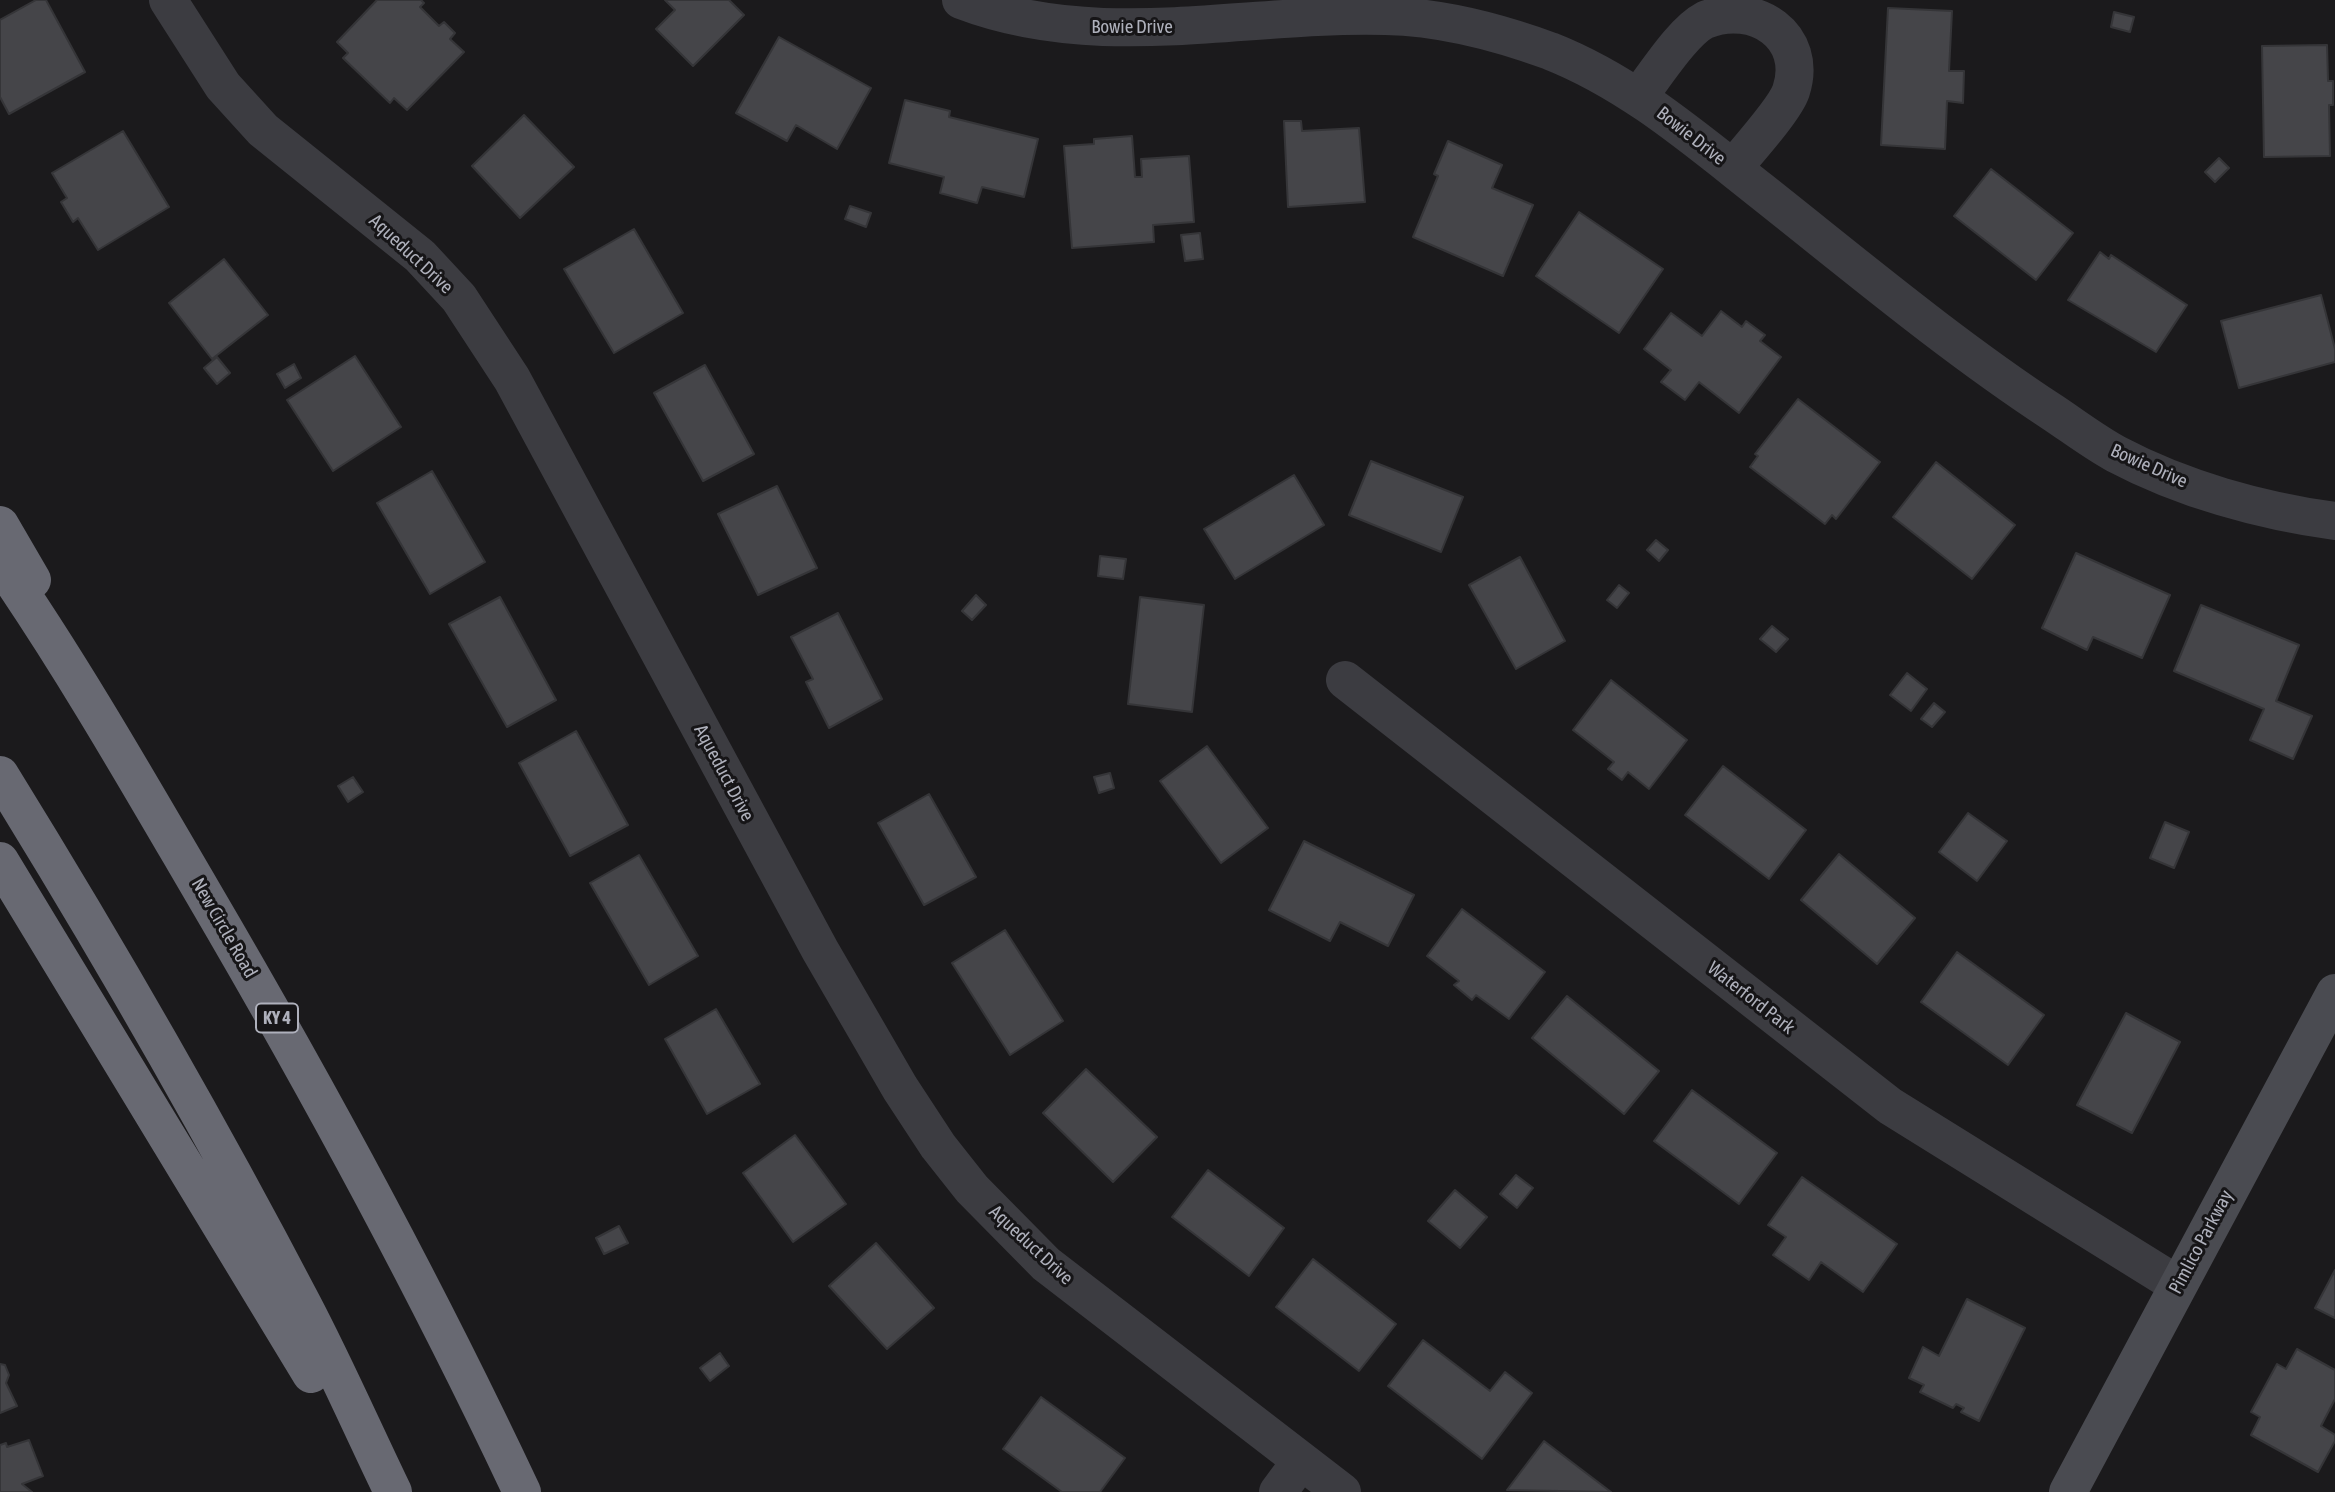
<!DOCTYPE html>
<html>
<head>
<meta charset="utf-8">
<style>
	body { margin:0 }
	canvas { display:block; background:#1b1a1c }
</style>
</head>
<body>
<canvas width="2335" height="1492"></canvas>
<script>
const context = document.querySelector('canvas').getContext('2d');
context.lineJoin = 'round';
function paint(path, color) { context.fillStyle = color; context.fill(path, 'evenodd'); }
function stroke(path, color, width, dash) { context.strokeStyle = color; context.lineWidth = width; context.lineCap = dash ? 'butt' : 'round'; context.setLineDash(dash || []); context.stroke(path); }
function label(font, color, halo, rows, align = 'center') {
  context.font = font + ' "Asap Condensed",sans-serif'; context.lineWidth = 6; context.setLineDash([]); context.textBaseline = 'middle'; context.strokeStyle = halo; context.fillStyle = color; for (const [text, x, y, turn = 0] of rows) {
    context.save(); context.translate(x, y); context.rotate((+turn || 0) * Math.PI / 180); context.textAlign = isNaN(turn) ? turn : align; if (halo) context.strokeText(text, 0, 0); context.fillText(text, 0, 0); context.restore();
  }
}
const building = new Path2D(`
	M36,0H46L85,72L9,114L0,97V20Z
	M377,0H421L424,3L420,7L439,26L444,22L455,33L450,39L464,52L407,110L394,98L390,103L343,58L348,53L337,42Z
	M665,0H729L744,15L693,66L656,29L675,10Z
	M1888,8L1952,11L1949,71H1964L1963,103L1947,101L1945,149L1881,145Z
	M2114,12L2134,17L2130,32L2111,27Z
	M779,37L871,88L837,149L796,125L787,141L736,113Z
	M2327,45L2328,81H2333V105H2329L2330,156L2264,157L2262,46Z
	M905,100L950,111L949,117L1038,139L1024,197L982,187L977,203L940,193L944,177L889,163Z
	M524,115L574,167L520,218L472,166Z
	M1284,121H1301L1302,131L1359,128L1365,202L1288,207Z
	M123,131L169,207L98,250L78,218L73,222L61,202L67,198L52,173Z
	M1132,136L1135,177H1142L1141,159L1189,156L1194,222L1153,225L1154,242L1072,248L1064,146L1094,144V139Z
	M1448,141L1502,165L1492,188L1533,205L1503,276L1413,237L1438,176L1434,174Z
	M2219,158L2229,168L2215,182L2205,172Z
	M1991,169L2073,233L2036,280L1954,216Z
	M850,206L871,213L866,227L845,219Z
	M1579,212L1663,269L1619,333L1536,276Z
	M634,229L683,313L614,353L564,269Z
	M1200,233L1203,259L1185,261L1181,235Z
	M2100,252L2109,259L2111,255L2187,305L2156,352L2068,300Z
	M224,259L268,315L212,359L169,303Z
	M2321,295L2335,349V362L2239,388L2221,321Z
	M1721,311L1742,327L1746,321L1765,335L1760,341L1781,357L1739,413L1699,382L1685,400L1661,382L1671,370L1644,349L1671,313L1702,336Z
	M355,356L401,427L333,471L287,400Z
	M217,357L230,373L217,384L204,368Z
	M294,364L301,378L285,388L277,374Z
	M705,365L754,454L703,481L654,393Z
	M1798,399L1880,462L1836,519L1832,515L1825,524L1750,467L1758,456L1755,454Z
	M1371,461L1463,497L1441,552L1349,515Z
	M1936,462L2015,525L1972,579L1893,517Z
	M432,471L485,562L430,594L377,503Z
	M1294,475L1324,525L1235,579L1204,529Z
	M777,486L817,568L758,595L718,514Z
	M1656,540L1668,550L1659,561L1647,550Z
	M2076,553L2170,595L2142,658L2093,637L2087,650L2042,628Z
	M1100,556L1126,559L1123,579L1098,576Z
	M1520,557L1565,641L1516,669L1469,585Z
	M1619,585L1629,593L1617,608L1607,600Z
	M976,595L986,605L972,620L962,611Z
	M500,597L556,700L507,727L449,624Z
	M1140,597L1204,605L1192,712L1128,704Z
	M2201,605L2299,645L2276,701L2312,716L2293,759L2250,740L2264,709L2174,671Z
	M838,613L882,699L829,728L806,682L813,679L791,637Z
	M1772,626L1788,639L1776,652L1760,639Z
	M1907,673L1927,689L1911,711L1890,695Z
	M1611,680L1687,740L1649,789L1628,772L1622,780L1608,769L1614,762L1573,730Z
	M1934,703L1945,712L1932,727L1921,719Z
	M576,731L628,825L570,856L519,763Z
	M1207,746L1268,828L1221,863L1160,781Z
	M1723,766L1806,830L1769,879L1685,815Z
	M1110,773L1114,788L1099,793L1094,777Z
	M353,777L363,792L348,802L338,786Z
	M929,794L976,877L924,905L878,823Z
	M1968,813L2007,841L1977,881L1939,852Z
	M2165,822L2189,832L2174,868L2150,858Z
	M1304,841L1414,895L1388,946L1340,922L1330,941L1269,910Z
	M1839,854L1915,918L1877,964L1801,900Z
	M639,855L698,956L649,985L590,883Z
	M1462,909L1545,972L1509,1019L1476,995L1472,1000L1454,985L1459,981L1427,956Z
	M1005,930L1063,1021L1010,1055L952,963Z
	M1957,952L2044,1015L2008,1065L1921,1002Z
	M1567,996L1659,1071L1624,1114L1532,1038Z
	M716,1009L760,1084L707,1114L665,1039Z
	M2126,1013L2180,1042L2132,1133L2077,1105Z
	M1086,1069L1157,1137L1113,1182L1043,1113Z
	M1692,1090L1777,1153L1739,1204L1654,1141Z
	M795,1135L846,1204L793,1242L743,1173Z
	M1208,1170L1284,1228L1249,1276L1172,1217Z
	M1516,1175L1533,1188L1517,1208L1500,1194Z
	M1802,1177L1897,1244L1863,1292L1821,1262L1809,1280L1773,1255L1786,1237L1768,1225Z
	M1455,1190L1487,1217L1460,1248L1428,1221Z
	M619,1226L628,1243L604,1254L596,1238Z
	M876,1243L934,1308L887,1349L829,1286Z
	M1313,1259L1396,1324L1359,1371L1276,1307Z
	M2335,1270V1318L2315,1308Z
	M1967,1299L2025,1328L1979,1421L1961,1412L1964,1408L1956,1404L1953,1408L1920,1392L1924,1385L1909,1378L1923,1347L1939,1356Z
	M1423,1340L1490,1391L1505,1372L1532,1393L1482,1459L1388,1386Z
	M2297,1349L2335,1370V1399L2321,1426L2335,1435V1441L2318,1472L2251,1435L2260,1417L2251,1412L2277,1364L2286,1369Z
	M720,1353L729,1366L710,1381L700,1368Z
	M0,1364L5,1365L9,1375L6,1383L17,1406L0,1413Z
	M1041,1397L1125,1458L1100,1492H1062L1003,1449Z
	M29,1440L43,1476L22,1484L32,1492H0V1445L6,1443L7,1447Z
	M1544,1441L1611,1492L1507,1490Z`);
const street = new Path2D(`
	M168,0L223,86L263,130L420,256L459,298L512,379L820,950L900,1088L938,1146L972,1189L1046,1264L1342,1492
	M961,0C1099,53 1244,12 1386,16C1441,17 1498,32 1550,51C1629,82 1694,138 1760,190C1856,266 1950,345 2052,412C2073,426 2094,442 2116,454C2182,489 2261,511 2335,521
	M1638,97C1655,76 1682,32 1705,20C1755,0 1809,36 1791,91C1785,109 1747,151 1733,168
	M1345,680L1890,1106L2178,1285
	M1278,1492L1301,1461`);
const secondary = new Path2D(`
	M2068,1492L2335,993`);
const highway = new Path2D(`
	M0,525L32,580
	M0,562C73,668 137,780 202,891C317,1087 425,1286 522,1492
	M0,775C107,948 209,1125 303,1305C335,1366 363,1430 393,1492
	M0,861L311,1374`);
const shields = [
	[277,1018,42]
];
const shieldNames = [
	["KY 4",277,1018]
];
const streetNames = [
	["Bowie Drive",1132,27],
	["Bowie Drive",1691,136,38],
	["Aqueduct Drive",411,254,43],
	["Bowie Drive",2149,466,24],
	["Aqueduct Drive",724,773,62],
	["New Circle Road",224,928,60],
	["Waterford Park",1751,998,38],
	["Pimlico Parkway",2201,1242,-62],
	["Aqueduct Drive",1031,1245,43]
];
paint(building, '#454549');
stroke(building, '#353538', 2);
stroke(street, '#3c3c41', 38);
stroke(secondary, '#4a4b51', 38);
stroke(highway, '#686972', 38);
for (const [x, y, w] of shields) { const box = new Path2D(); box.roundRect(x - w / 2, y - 14.5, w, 29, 5); context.fillStyle = '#161517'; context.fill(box); stroke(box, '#aeb0bb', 2); }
label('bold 18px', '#aeb0bb', null, shieldNames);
label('19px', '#aeb0bb', '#161517', streetNames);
</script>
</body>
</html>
